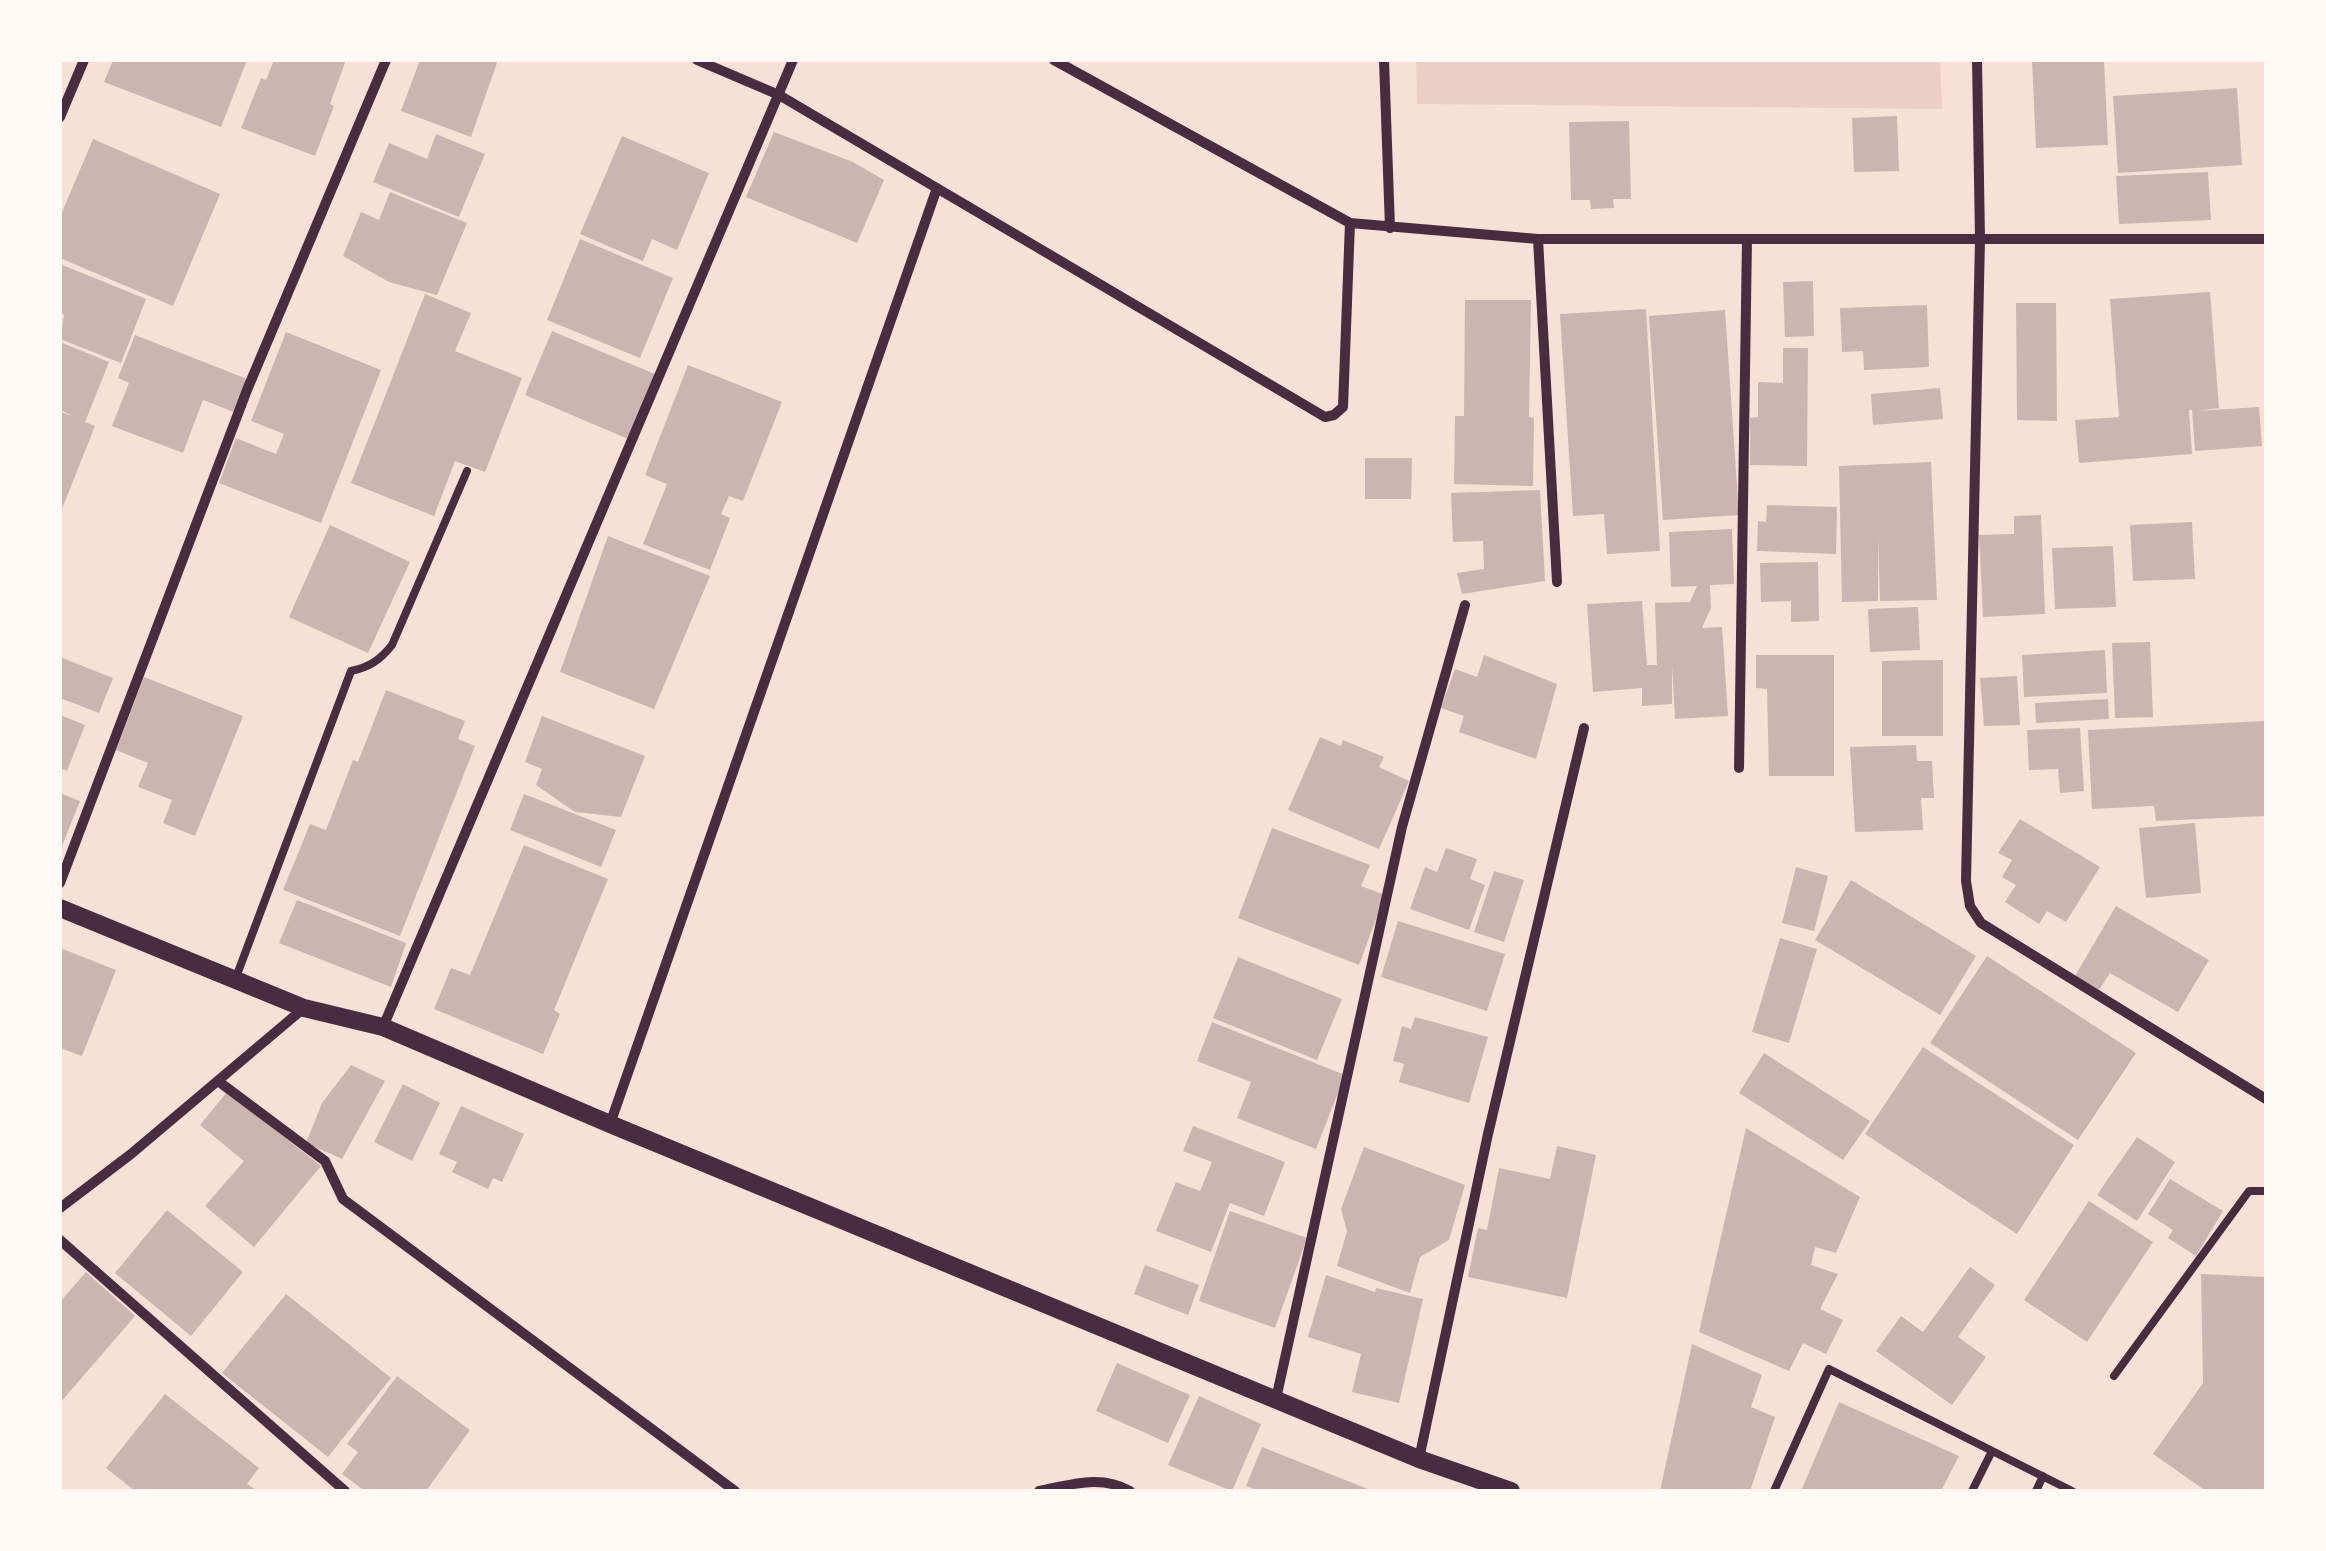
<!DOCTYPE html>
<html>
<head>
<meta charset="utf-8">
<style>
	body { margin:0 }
	#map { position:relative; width:2326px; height:1551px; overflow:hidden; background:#f7e1d7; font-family:Helvetica,sans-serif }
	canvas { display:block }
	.frame { position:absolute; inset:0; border:62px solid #fffaf5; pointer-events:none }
</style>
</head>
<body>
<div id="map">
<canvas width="2326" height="1551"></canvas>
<div class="frame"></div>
</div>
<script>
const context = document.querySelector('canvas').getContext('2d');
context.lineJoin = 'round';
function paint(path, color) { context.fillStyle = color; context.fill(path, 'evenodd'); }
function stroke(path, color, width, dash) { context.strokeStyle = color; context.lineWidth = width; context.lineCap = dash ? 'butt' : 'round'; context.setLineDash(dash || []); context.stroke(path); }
const green = new Path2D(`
	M1416,60H1940L1942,109L1417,104Z`);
const building = new Path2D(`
	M113,60H247L221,127L104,82Z
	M274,60H346L330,104L334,106L315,156L241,128L261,78L266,80Z
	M420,60H498L471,137L401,111Z
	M2032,60H2104L2108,145L2036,148Z
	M2237,88L2242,165L2118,173L2113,96Z
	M1897,116L1899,171L1854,172L1852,118Z
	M1629,121L1631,199H1613L1614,208L1591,209L1590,200H1571L1569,122Z
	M774,132L853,162L884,180L857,243L746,197Z
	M436,134L485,154L459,217L373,182L389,143L427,159Z
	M622,136L709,173L677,250L652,239L643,261L580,234Z
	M93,139L220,194L173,306L60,258V217Z
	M2208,172L2211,220L2119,224L2116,176Z
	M390,192L467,223L437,295L389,282L343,256L361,212L379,220Z
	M580,239L673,278L640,358L547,320Z
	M60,264L146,299L121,363L60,339L64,315L60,313Z
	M1813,281L1814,336L1785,337L1783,282Z
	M2210,292L2219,408L2197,411L2259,407L2262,446L2195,451L2192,410H2189L2192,454L2079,463L2075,420L2119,417L2110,299Z
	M425,294L471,313L455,351L522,378L485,472L455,461L434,516L351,483Z
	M1465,300H1531L1529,417L1534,418L1533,486L1454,484L1455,416H1464Z
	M2016,303H2056L2057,421L2017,420Z
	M1927,305L1929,367L1864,370L1863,351L1842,352L1840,308Z
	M1646,309L1660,551L1607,554L1604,514L1573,516L1560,314Z
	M1725,310L1739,515L1663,520L1649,316Z
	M552,331L655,374L628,439L525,395Z
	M286,332L381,370L321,523L219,483L236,438L276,454L284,434L251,421Z
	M135,335L247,379L234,412L203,400L183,453L112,426L129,383L118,378Z
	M60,342L109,362L85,422L95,426L60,514V412L73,416L60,410Z
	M1783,348H1808L1807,466L1750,465V418L1758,417V382L1783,383Z
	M688,365L782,402L743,501L729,496L721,514L730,518L710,570L643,544L667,484L645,475Z
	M1940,388L1943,419L1873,425L1871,394Z
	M1365,458H1412L1411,499H1365Z
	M1931,462L1937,600L1880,601L1878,536V601L1842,602L1839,466Z
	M1540,490L1545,581L1462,594L1457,573L1484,569L1483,541L1453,542L1451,493Z
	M1767,505L1837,507L1836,554L1757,551L1758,521L1766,522Z
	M2041,515L2045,614L1983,617L1979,535L2014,534V516Z
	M2192,522L2195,579L2133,581L2130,525Z
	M330,525L410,562L368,653L289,617Z
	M1732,529L1734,584L1710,585L1711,608L1702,628L1722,627L1728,716L1675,719L1672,666V704L1642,706V688L1593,692L1587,604L1642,601L1647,665H1657L1655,603L1690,602L1697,586L1671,587L1669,532Z
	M608,536L710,576L654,709L560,672Z
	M2113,546L2116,607L2055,609L2052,548Z
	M1818,562L1819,621L1791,622V601L1761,602L1760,563Z
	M1918,607L1920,650L1870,652L1868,609Z
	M2150,642L2153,717L2115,718L2112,643Z
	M2105,650L2107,693L2024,697L2022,655Z
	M1484,655L1557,684L1536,759L1459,732L1464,716L1441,708L1455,669L1477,677Z
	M1756,655H1834V776H1769L1767,689L1756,688Z
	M60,657L113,678L99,713L60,698Z
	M1943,660V736H1882V661Z
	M2017,676L2020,725L1984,726L1980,678Z
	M144,677L243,716L195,836L163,823L172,800L138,787L148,763L116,750Z
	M386,690L465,721L458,739L475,746L400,936L283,890L310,824L326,830L353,760L358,762Z
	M2108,699L2109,719L2036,723L2035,703Z
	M60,715L85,725L67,771L60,768Z
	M542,716L645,756L621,817L575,812L536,785L542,769L525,762Z
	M2264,721L2266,816L2156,821L2154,806L2092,809L2088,730Z
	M2080,728L2084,791L2060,793L2058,769L2029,770L2027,730Z
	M1320,737L1341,746L1343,740L1384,757L1379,767L1409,781L1379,849L1288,810Z
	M1916,745L1917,761H1932L1934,798H1921L1923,830L1855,832L1850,747Z
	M60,793L80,801L60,851Z
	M524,794L616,830L601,867L510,830Z
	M2020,819L2100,867L2066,922L2047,911L2039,924L2005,902L2016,885L2002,877L2012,860L1998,853Z
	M2195,823L2201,893L2146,898L2139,828Z
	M1272,828L1370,865L1361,886L1385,895L1359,965L1238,918Z
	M524,845L608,879L554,1010L560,1014L543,1054L434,1009L451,968L470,975Z
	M1446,848L1477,859L1470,879L1485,885L1469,930L1410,909L1425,867L1437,872Z
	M1796,867L1828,876L1814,931L1782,923Z
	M1494,871L1524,880L1504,942L1474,932Z
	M1851,880L1976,956L1940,1015L1815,940Z
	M297,900L406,943L391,987L279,943Z
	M2116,906L2209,960L2178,1012L2110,973L2099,990L2075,976Z
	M1398,921L1505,954L1487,1011L1381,977Z
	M1780,938L1817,949L1789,1043L1752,1032Z
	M60,948L116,970L82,1056L60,1048Z
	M1987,956L2136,1053L2078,1140L1930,1043Z
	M1238,957L1342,999L1317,1060L1213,1018Z
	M1415,1017L1488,1037L1469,1103L1399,1082L1404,1064L1393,1061L1402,1026L1411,1029Z
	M1212,1022L1345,1075L1316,1149L1237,1118L1251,1082L1197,1061Z
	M1923,1047L2074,1145L2017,1234L1865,1134Z
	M1764,1053L1870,1121L1843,1160L1739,1093Z
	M351,1065L385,1081L342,1159L306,1143L322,1103Z
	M403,1084L440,1103L412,1161L374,1142Z
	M227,1092L321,1166L254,1247L205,1206L244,1161L200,1125Z
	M461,1106L524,1134L502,1182L493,1178L488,1189L452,1172L457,1162L439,1154Z
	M1193,1126L1285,1162L1264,1216L1230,1203L1211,1252L1156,1231L1176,1182L1200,1191L1212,1162L1183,1151Z
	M1746,1128L1860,1197L1836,1253L1815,1247L1811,1265L1838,1274L1820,1309L1843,1320L1826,1354L1803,1343L1789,1371L1699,1332Z
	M2137,1137L2175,1162L2137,1221L2097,1195Z
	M1557,1146L1596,1155L1567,1298L1468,1277L1478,1228L1487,1230L1499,1168L1550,1179Z
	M1364,1147L1465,1185L1449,1240L1420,1257L1410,1293L1337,1266L1347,1231L1341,1209Z
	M2170,1179L2223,1211L2196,1256L2168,1238L2173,1230L2148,1214Z
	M2089,1201L2153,1242L2087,1342L2024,1300Z
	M167,1210L243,1272L191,1336L115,1273Z
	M1230,1211L1307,1238L1275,1328L1199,1301Z
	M1145,1265L1199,1285L1188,1315L1134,1294Z
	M1970,1267L1995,1285L1958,1337L1986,1357L1952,1405L1876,1351L1901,1316L1923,1332Z
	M86,1272L135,1316L60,1403V1302Z
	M2201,1274L2266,1277V1491H2206L2153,1454L2203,1383Z
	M1326,1275L1375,1292L1376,1288L1423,1299L1399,1403L1352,1392L1361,1354L1308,1337Z
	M286,1294L391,1378L328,1457L222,1373Z
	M1692,1344L1762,1375L1751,1407L1775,1417L1750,1491H1660Z
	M1117,1363L1190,1395L1168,1443L1096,1411Z
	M397,1376L470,1430L426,1491H365L342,1474L358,1452L347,1444Z
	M165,1394L259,1468L247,1484L258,1491H135L106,1468Z
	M1199,1396L1261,1424L1232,1491L1168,1465Z
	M1839,1402L1959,1456L1941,1491H1801Z
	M1262,1447L1373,1491H1259L1246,1486Z`);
const service = new Path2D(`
	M235,980L351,671C370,667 380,660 392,645L467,471
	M2114,1376L2249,1191H2266
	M1774,1491L1829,1369L2072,1491
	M1972,1491L1992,1451
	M2036,1491L2043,1476`);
const minor = new Path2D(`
	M697,60L779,95L1325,417L1334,415L1343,407L1350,223
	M1054,60L1350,223L1538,239H2266
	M1384,60L1390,228
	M1977,60L1980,239L1966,881L1970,906L1981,923L2266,1099
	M60,117L84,60
	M1538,239L1557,582
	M1739,768L1747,239
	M60,883L247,390L386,60
	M383,1027L793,60
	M218,1081L325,1161L343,1199L735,1491
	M610,1124L937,188
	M60,1208L131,1154L304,1008
	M60,1240L345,1491
	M1276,1399L1402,827L1465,605
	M1419,1459L1488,1134L1584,728
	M1039,1491C1071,1485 1100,1474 1130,1491`);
const tertiary = new Path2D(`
	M60,908L304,1008L383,1027L610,1124L1419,1459L1511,1491`);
paint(green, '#ebcfc5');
paint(building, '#ccb4b1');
stroke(service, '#4a2c40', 8);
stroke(minor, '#4a2c40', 10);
stroke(tertiary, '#4a2c40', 18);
</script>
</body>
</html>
